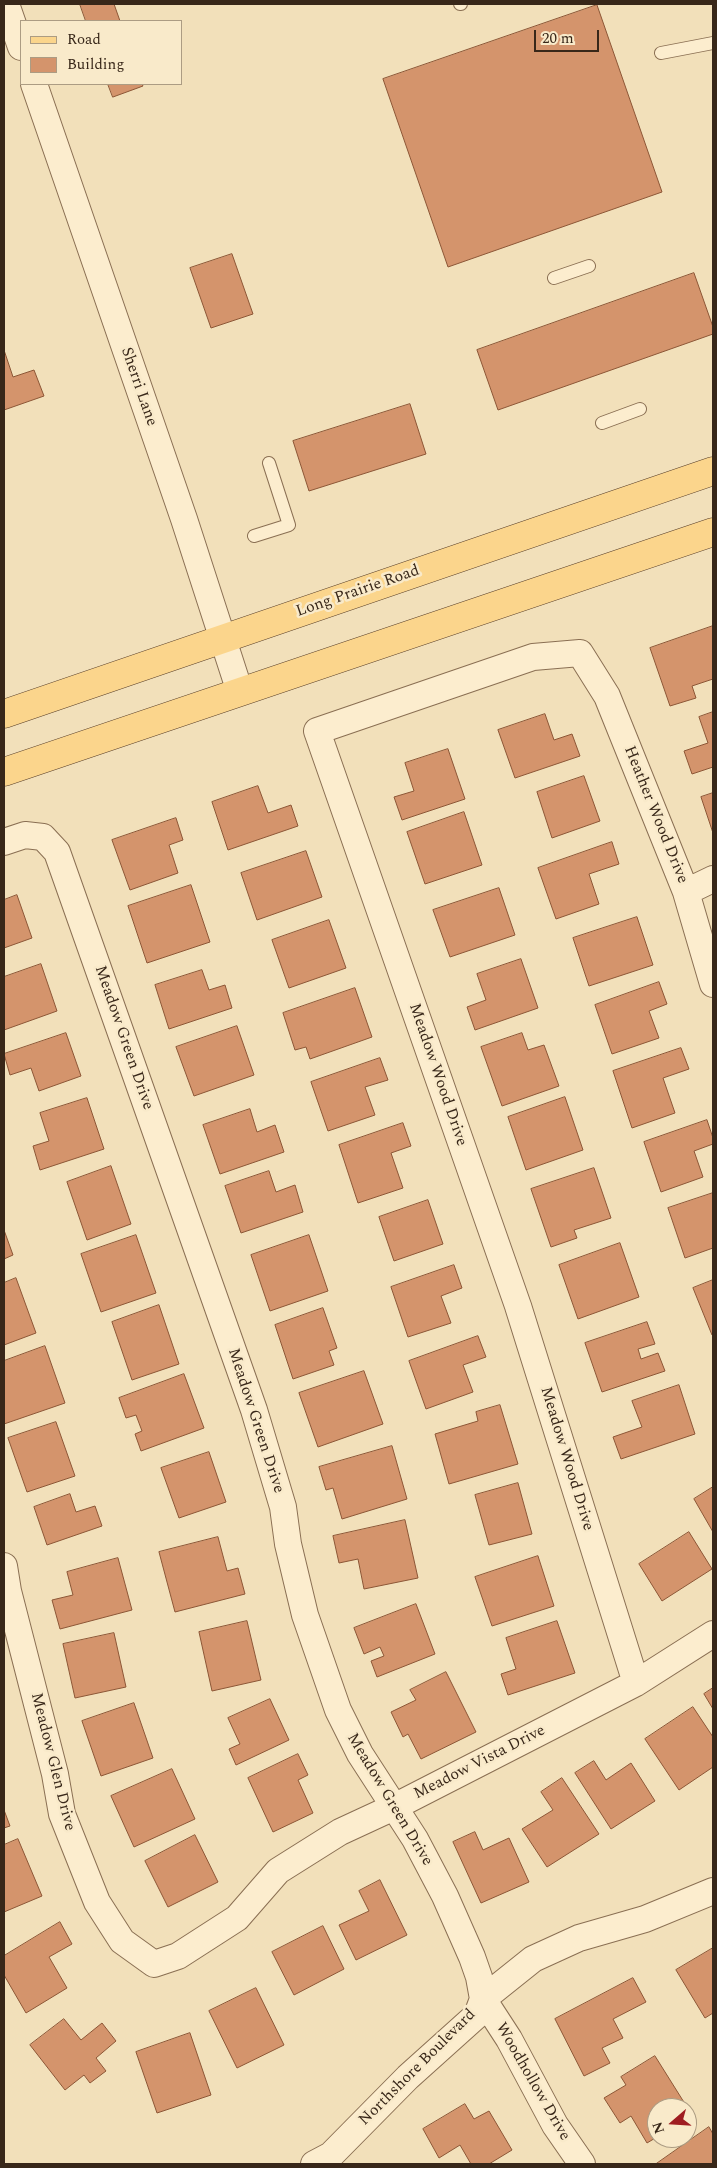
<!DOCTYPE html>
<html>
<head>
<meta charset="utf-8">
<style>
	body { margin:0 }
	#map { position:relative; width:717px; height:2168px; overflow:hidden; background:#f2e0ba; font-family:Spectral,serif }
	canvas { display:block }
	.frame { position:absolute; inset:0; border:5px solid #382719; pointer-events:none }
	.legend { position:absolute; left:20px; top:20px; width:162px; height:65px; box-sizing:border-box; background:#f9eaca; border:1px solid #ac9c83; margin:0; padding:6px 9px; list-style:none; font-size:15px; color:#382719 }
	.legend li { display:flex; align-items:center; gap:10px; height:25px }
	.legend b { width:25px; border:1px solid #ac9c83 }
	.north { position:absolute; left:647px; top:2098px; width:50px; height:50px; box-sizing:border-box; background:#f9eaca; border:1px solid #ac9c83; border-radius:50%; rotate:251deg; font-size:14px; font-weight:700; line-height:20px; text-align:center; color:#382719 }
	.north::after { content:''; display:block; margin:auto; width:18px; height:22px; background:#9f1d21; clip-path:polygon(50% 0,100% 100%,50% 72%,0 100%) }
	.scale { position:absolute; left:534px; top:30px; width:65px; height:22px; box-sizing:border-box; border:2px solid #382719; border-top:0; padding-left:6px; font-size:15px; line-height:18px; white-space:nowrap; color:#382719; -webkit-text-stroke:4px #f9eaca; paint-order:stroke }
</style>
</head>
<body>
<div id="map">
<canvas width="717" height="2168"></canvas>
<div class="frame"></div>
<ul class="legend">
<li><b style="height:6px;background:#fbd58c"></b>Road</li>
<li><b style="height:14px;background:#d4946c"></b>Building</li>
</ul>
<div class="north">N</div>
<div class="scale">20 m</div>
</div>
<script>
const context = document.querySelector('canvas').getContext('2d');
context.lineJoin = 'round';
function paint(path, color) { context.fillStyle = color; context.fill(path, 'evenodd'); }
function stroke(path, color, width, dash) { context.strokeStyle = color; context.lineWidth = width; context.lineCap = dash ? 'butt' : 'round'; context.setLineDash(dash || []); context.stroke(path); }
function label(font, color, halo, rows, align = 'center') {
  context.font = font + ' Spectral,serif'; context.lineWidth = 5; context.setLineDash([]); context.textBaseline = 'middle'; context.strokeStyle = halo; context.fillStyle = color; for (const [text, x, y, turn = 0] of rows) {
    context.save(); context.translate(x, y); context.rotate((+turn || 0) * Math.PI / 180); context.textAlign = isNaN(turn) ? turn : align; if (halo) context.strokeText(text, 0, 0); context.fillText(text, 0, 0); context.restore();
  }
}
const building = new Path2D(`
	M80,4H114L120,21H86Z
	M597,5L662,192L448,267L383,79Z
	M108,84H142L143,86L113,97Z
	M232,254L253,314L211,328L190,268Z
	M694,273L713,327V334L498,410L477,350Z
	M4,350L13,377L34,370L44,396L4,410Z
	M410,404L426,454L309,491L293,441Z
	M713,626V679L692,686L696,698L670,706L650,648Z
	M713,712V767L692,774L684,751L708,743L699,717Z
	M545,714L554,740L572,734L580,756L515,778L498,730Z
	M448,749L465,799L402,820L394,797L414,791L405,763Z
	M584,776L600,821L552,838L537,792Z
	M258,786L268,813L291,805L298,826L228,850L212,802Z
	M713,793V833L701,797Z
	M464,812L482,865L425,884L407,832Z
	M176,818L183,840L169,845L178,873L130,890L112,840Z
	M612,842L619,864L589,874L599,904L556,919L538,868Z
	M306,851L322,897L257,920L241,873Z
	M191,885L210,942L147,963L128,906Z
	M499,888L515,935L450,957L433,910Z
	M17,895L32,938L4,948V900Z
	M637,917L653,965L589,986L573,938Z
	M329,920L346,968L289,988L272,940Z
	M521,959L538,1008L475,1030L467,1007L486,1000L477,974Z
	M41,964L57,1011L4,1030V977Z
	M202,970L209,990L225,985L232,1008L169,1029L155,985Z
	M659,982L667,1004L649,1011L659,1038L612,1054L595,1005Z
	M355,988L372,1037L310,1059L306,1047L295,1050L283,1013Z
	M237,1026L254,1075L194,1096L176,1047Z
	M66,1033L81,1076L39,1091L31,1068L10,1075L4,1054Z
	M522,1033L528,1050L544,1045L559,1086L502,1106L481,1047Z
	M681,1048L689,1069L663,1078L675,1113L632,1128L613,1071Z
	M380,1058L388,1080L365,1087L375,1115L328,1131L311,1082Z
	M565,1097L583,1150L526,1170L508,1117Z
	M87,1098L104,1149L40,1170L33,1146L49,1141L40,1113Z
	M250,1109L257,1132L275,1125L284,1152L220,1174L203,1125Z
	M707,1120L713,1138V1144L694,1151L703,1177L661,1192L644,1142Z
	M403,1123L411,1146L391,1153L403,1188L358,1203L339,1145Z
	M111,1166L131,1224L87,1240L67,1182Z
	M594,1168L611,1218L574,1230L577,1238L551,1247L531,1189Z
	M269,1171L276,1192L295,1185L303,1212L241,1233L225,1186Z
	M713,1193V1248L685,1258L668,1208Z
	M428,1200L443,1244L394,1261L379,1217Z
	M4,1230L13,1255L4,1259Z
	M136,1235L156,1293L101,1312L81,1254Z
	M309,1235L328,1291L270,1311L251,1255Z
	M620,1243L639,1297L578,1319L559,1265Z
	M454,1265L462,1288L441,1296L451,1323L408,1337L391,1287Z
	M16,1278L36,1333L4,1345V1283Z
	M713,1280V1334L712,1335L693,1288Z
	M159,1305L179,1364L132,1380L112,1322Z
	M323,1308L337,1348L329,1351L334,1365L293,1379L275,1325Z
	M647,1322L655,1344L638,1349L641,1359L658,1353L665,1371L602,1392L585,1343Z
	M478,1336L486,1357L463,1365L473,1392L426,1409L409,1361Z
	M45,1346L65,1403L4,1424V1361Z
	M364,1371L383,1424L318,1447L299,1393Z
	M184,1374L204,1428L141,1451L135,1434L142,1431L136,1415L126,1418L119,1398Z
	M679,1385L695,1434L621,1459L613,1437L642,1427L632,1401Z
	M500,1405L518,1464L449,1484L435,1434L478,1421L476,1412Z
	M56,1422L75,1476L27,1492L8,1438Z
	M392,1446L407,1499L342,1519L333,1488L326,1490L319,1467Z
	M209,1452L226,1502L179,1518L161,1468Z
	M518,1483L532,1534L489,1545L475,1495Z
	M713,1487V1532L694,1499Z
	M70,1494L76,1512L95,1506L102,1526L47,1545L34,1507Z
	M405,1520L418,1578L364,1589L358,1559L339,1563L333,1536Z
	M689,1532L712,1569L662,1601L639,1564Z
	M218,1537L227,1571L238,1568L245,1594L175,1612L159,1552Z
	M538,1556L554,1606L492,1626L475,1577Z
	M118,1558L132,1610L60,1629L52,1600L73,1595L67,1572Z
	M416,1604L435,1654L377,1677L371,1661L384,1656L380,1647L364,1654L354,1628Z
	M247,1621L261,1680L212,1691L199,1632Z
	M557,1621L575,1673L508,1695L501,1674L516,1669L506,1638Z
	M114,1633L126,1687L75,1698L63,1644Z
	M446,1672L476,1732L421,1759L408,1734L403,1737L391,1712L416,1700L410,1690Z
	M713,1688V1709L704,1694Z
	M270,1699L289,1740L236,1765L229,1749L240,1744L228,1718Z
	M134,1703L153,1758L101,1776L82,1721Z
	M693,1707L713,1737V1767L679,1790L645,1739Z
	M298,1754L308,1775L298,1780L313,1813L273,1832L248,1778Z
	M594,1761L606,1780L631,1763L655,1801L611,1829L575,1773Z
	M172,1769L195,1819L134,1847L111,1796Z
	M562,1778L599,1834L547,1867L522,1829L553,1810L541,1792Z
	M4,1810L10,1826L4,1828Z
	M475,1832L483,1850L509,1838L529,1882L481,1903L453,1842Z
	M195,1835L218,1882L168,1907L145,1861Z
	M18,1839L42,1896L4,1912V1845Z
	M380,1880L407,1935L356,1960L339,1925L369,1911L359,1891Z
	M60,1922L72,1944L49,1957L67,1988L26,2013L4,1975V1956Z
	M323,1926L344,1969L294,1995L272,1952Z
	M713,1948V2013L705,2018L676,1970Z
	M633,1978L646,2002L613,2019L623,2038L602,2048L610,2063L584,2076L555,2019Z
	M256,1988L284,2045L237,2068L209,2011Z
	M64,2019L81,2040L102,2023L116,2041L96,2058L106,2071L90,2083L84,2075L65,2090L30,2045Z
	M190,2033L211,2095L157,2113L136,2052Z
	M655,2056L692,2115L687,2118V2108H657V2137L647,2143L631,2116L620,2123L604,2098L626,2085L621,2077Z
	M465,2104L474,2119L489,2111L512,2150L489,2164H471L460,2145L439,2158L423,2129Z
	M709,2127L713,2134V2164H656Z`);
const lane = new Path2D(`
	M460,4H461
	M661,53L713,43
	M554,278L589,266
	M602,423L640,409
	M254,536L289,525L269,463`);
const street = new Path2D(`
	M6,4L21,47
	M34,84L184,519L240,692
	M4,842L25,835L43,837L57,852L254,1410L283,1507L288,1544L305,1615L338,1710L360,1754L415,1839L445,1896L472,1957L479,1977L483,1999L509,2039L555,2125L582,2164
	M686,892L713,879
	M4,1566L8,1591L55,1774L62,1814L97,1902L122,1941L154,1964L178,1956L237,1918L278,1871L340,1832L394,1807L636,1683L713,1634
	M636,1683L518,1306L317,731L533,657L580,653L607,696L686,892L713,984
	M314,2164L331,2155L408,2077L477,2015L483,1999L533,1959L579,1938L645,1919L713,1891`);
const primary = new Path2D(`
	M4,714L713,471
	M4,772L713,532`);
const streetNames = [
	["Sherri Lane",138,387,71],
	["Long Prairie Road",358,592,-19],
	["Heather Wood Drive",655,815,68],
	["Meadow Green Drive",123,1038,71],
	["Meadow Wood Drive",437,1075,71],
	["Meadow Green Drive",255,1421,72],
	["Meadow Wood Drive",566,1459,73],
	["Meadow Glen Drive",52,1762,76],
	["Meadow Vista Drive",480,1763,-27],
	["Meadow Green Drive",389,1800,59],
	["Northshore Boulevard",418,2068,-45],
	["Woodhollow Drive",532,2082,60]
];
paint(building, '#d4946c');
stroke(building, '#8c5636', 1);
stroke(lane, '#8a6f53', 14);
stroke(street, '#8a6f53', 28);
stroke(primary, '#573d28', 29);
stroke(lane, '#fcedce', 12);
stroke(street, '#fcedce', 26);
stroke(primary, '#fbd58c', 28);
label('16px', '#382719', '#f9eaca', streetNames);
</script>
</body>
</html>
